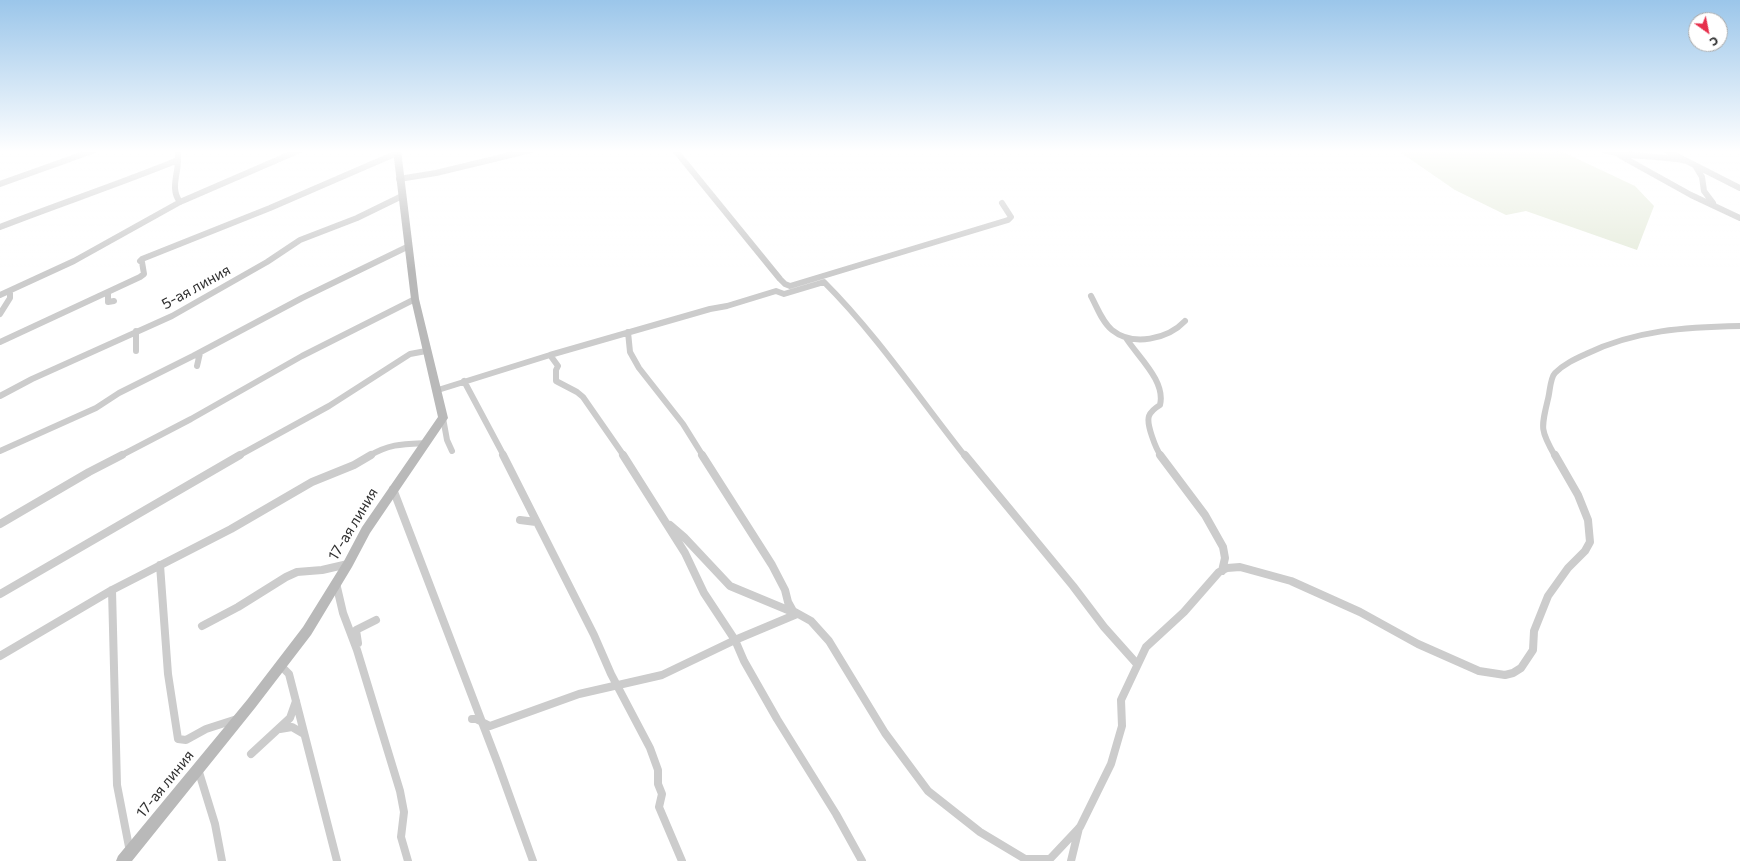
<!DOCTYPE html>
<html>
<head>
<meta charset="utf-8">
<style>
	body { margin:0 }
	#map { position:relative; width:1740px; height:861px; overflow:hidden; background:#fff; font-family:Commissioner,sans-serif }
	canvas { display:block }
	.north { position:absolute; left:1688px; top:12px; width:40px; height:40px; box-sizing:border-box; background:#fff; border:1px solid #acacac; border-radius:50%; rotate:147deg; font-size:11px; font-weight:700; line-height:16px; text-align:center; color:#2f2f2f }
	.north::after { content:''; display:block; margin:auto; width:14px; height:18px; background:#e6304c; clip-path:polygon(50% 0,100% 100%,50% 72%,0 100%) }
</style>
</head>
<body>
<div id="map">
<canvas width="1740" height="861"></canvas>
<div class="north">С</div>
</div>
<script>
const context = document.querySelector('canvas').getContext('2d');
context.lineJoin = 'round';
function paint(path, color) { context.fillStyle = color; context.fill(path, 'evenodd'); }
function stroke(path, color, width, dash) { context.strokeStyle = color; context.lineWidth = width; context.lineCap = dash ? 'butt' : 'round'; context.setLineDash(dash || []); context.stroke(path); }
function label(font, color, halo, rows, align = 'center') {
  context.font = font + ' Commissioner,sans-serif'; context.lineWidth = 4; context.setLineDash([]); context.textBaseline = 'middle'; context.strokeStyle = halo; context.fillStyle = color; for (const [text, x, y, turn = 0] of rows) {
    context.save(); context.translate(x, y); context.rotate((+turn || 0) * Math.PI / 180); context.textAlign = isNaN(turn) ? turn : align; if (halo) context.strokeText(text, 0, 0); context.fillText(text, 0, 0); context.restore();
  }
}
const green = new Path2D(`
	M1397,150H1549L1565,153L1635,186L1654,206L1637,250L1526,211L1506,215L1455,190Z`);
const streetFar1 = new Path2D(`
	M675,150L780,279L785,284L790,286L1008,220L1011,217L1002,203
	M1604,150C1631,158 1660,155 1687,161
	M1665,150L1740,188
	M1619,155L1691,195L1740,218
	M178,160C178,175 170,189 180,202
	M1696,167L1702,177L1704,191L1713,203
	M399,179L436,173L531,150
	M0,184L95,150
	M0,227C59,204 119,184 178,160V150
	M108,292V302L114,301
	M0,295L74,261L180,202L300,150
	M1091,296C1097,307 1102,322 1112,330C1133,347 1168,339 1185,321
	M0,314L10,298V291
	M136,331V351
	M628,332L630,352L639,368L683,424L703,456
	M1126,338C1138,357 1166,381 1160,405C1155,408 1151,411 1149,416C1146,424 1156,449 1161,456
	M0,342L140,277L144,274L142,262L140,261L142,259L270,208L397,153
	M550,355L558,366L556,370V381L577,392L583,397L624,456
	M197,366L200,353
	M464,381L504,456
	M438,390L550,355L710,309L727,306L776,291L784,294L824,282C877,335 919,398 965,456
	M0,396L32,379L172,316L267,262L300,240L357,218L402,196
	M443,418L447,440L452,451
	M0,451L96,408L119,393L193,356L302,298L407,247
	M120,456L191,419L302,356L415,299
	M238,456L329,406L410,354L426,351
	M369,456C389,444 402,444 425,443
	M1555,456C1540,430 1541,428 1548,399C1550,392 1550,378 1555,373C1564,364 1575,359 1586,354C1635,330 1686,327 1740,326`);
const street = new Path2D(`
	M503,455L594,635L611,674L650,748L658,770V784L662,794L659,807L682,861
	M623,455L685,553L704,593L735,640L744,661L777,719L836,814L862,861
	M702,455L772,565L785,590L788,602L793,611L811,621L829,641L885,733L928,791L980,832L1025,859H1050
	M965,455L1073,586L1104,627L1137,664
	M1160,455L1205,515L1223,547L1225,558L1222,571
	M393,489L498,764L533,861
	M520,520L536,522
	M0,524L89,472L122,455
	M670,525L684,537L730,586L795,613
	M160,565L168,674L178,739L186,740L206,729L237,719
	M336,583L343,613L357,650L400,791L404,812L401,837L408,861
	M112,590L117,785L130,852
	M0,594L240,455
	M202,626L238,607L286,577L297,572L322,570L348,564
	M358,643L356,630L376,620
	M0,656L112,590L231,529L312,482L354,465L371,455
	M281,666L289,674L337,861
	M472,719H476L490,726L579,694L662,675L735,640L797,614
	M280,729L292,727L304,734
	M251,754L290,718L296,701
	M198,769L215,824L222,861
	M1048,861L1080,827L1111,764L1122,726L1121,700L1146,647L1184,612L1219,572L1227,568L1240,567L1291,581L1360,612L1418,644L1479,671L1505,675L1513,673L1521,668L1533,650L1534,631L1548,596L1568,568L1585,551L1590,542L1588,520L1578,495L1555,455
	M1071,861L1079,828`);
const secondary = new Path2D(`
	M393,150H401L419,299L448,418L370,533L352,567L311,635L255,708L132,861H116L118,856L247,700L303,627L344,561L362,527L438,417L411,299Z`);
const streetNames = [
	["5-ая линия",196,287,-29],
	["17-ая линия",353,524,-59],
	["17-ая линия",165,784,-51]
];
paint(green, '#e6ecdc');
stroke(streetFar1, '#ccc', 6);
stroke(street, '#ccc', 8);
paint(secondary, '#b9b9b9');
const sky = context.createLinearGradient(0, 0, 0, 270);
sky.addColorStop(0, '#9bc6ea');
sky.addColorStop(0.56, '#fff');
sky.addColorStop(1, '#ffffff00');
context.fillStyle = sky;
context.fillRect(0, 0, 1740, 270);
label('15px', '#2f2f2f', '#fff', streetNames);
</script>
</body>
</html>
